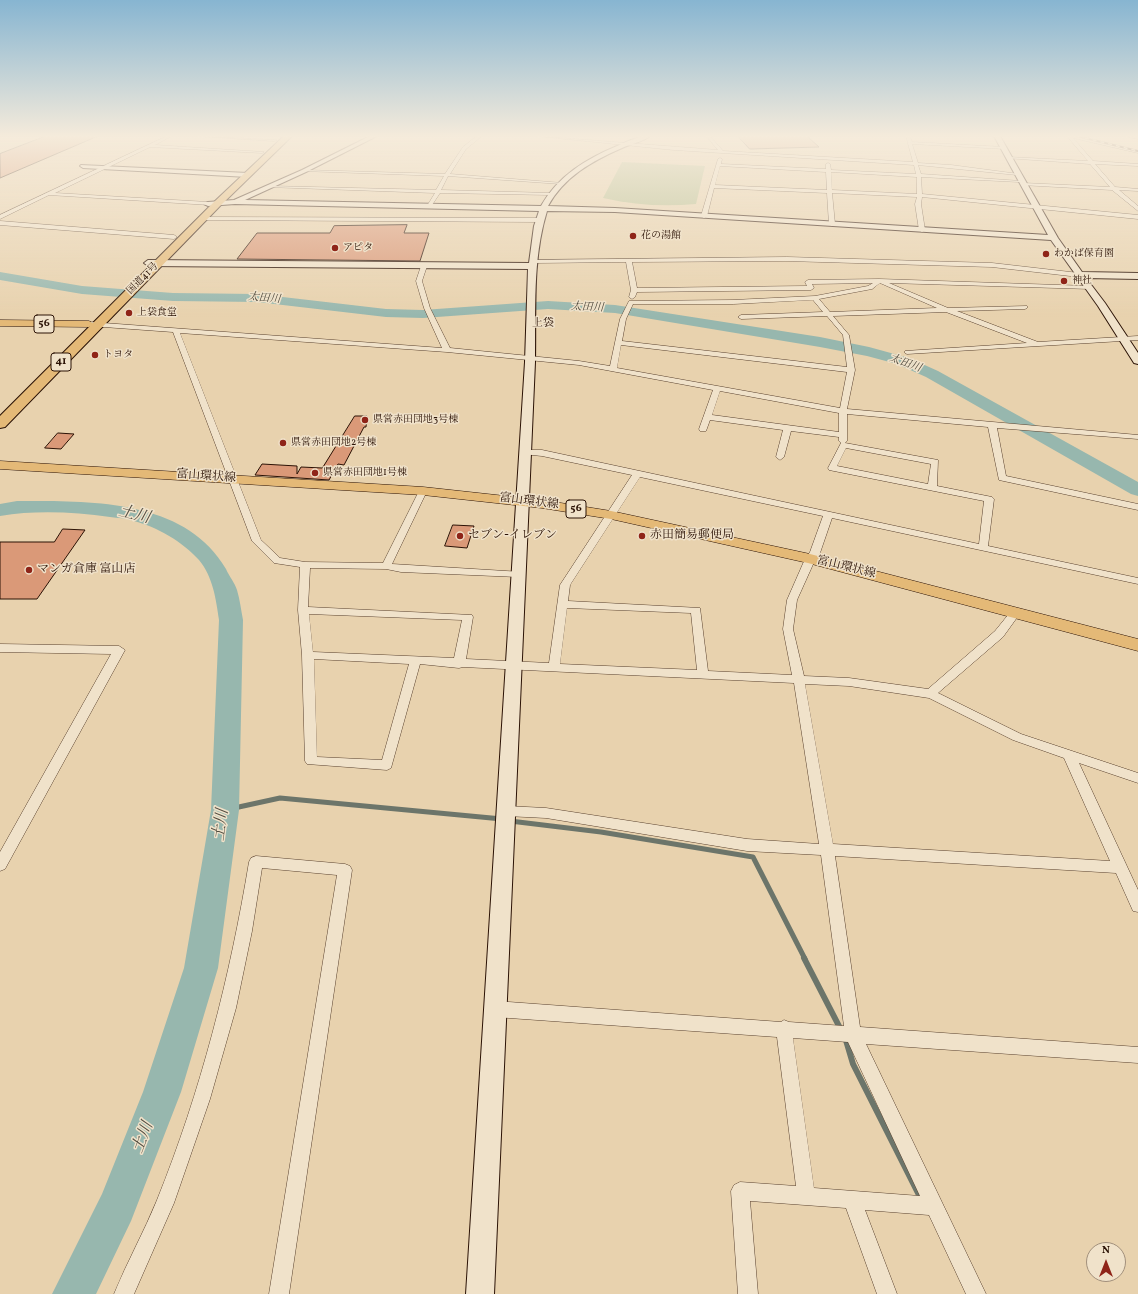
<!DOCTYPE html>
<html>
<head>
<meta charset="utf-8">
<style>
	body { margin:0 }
	#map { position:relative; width:1138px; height:1294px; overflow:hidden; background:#e8d2ae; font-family:Vollkorn,serif }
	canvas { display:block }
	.north { position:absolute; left:1086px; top:1242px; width:40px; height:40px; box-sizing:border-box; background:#f0e2ca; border:1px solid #a18f7b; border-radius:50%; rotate:0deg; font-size:11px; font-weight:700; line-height:16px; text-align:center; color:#2b1205 }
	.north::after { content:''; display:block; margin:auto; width:14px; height:18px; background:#8f2418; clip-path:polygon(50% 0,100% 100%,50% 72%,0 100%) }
</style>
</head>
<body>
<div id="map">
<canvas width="1138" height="1294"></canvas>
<div class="north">N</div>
</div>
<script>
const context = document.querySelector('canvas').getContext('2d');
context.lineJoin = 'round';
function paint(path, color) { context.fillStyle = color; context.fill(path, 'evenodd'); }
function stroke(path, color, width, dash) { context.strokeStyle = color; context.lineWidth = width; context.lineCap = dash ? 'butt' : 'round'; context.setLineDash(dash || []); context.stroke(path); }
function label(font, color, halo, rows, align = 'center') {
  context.font = font + ' Vollkorn,"Noto Serif JP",serif'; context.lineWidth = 3; context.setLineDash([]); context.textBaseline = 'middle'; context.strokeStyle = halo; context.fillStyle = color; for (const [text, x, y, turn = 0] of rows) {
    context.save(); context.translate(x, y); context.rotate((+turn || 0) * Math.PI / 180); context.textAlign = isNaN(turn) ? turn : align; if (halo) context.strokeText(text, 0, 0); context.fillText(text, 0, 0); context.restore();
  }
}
const green = new Path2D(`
	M622,162L705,166L696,204C664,207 634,205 603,198Z`);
const streamFar1 = new Path2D(`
	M225,810L280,798L502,819
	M510,821L601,832L753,857L805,959`);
const stream = new Path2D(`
	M804,958L841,1030
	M845,1037L853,1064L922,1201`);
const river = new Path2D(`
	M0,272L82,286L173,293L257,294L386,309L423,310L548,301L615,305L820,337L869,347L909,358L938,371L1138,482V496L1131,494L926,377L897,364L867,356L820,347L615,313L548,309L423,318L386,317L257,302L173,301L82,294L0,280Z
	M17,501C88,501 185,498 226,569C229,576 235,583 237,590C240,600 241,610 243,620L239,810L218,968L181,1092L131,1221L96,1294H52L102,1194L143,1092L184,968L211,810L219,620C216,599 213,577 199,560C183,542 157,527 134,521C126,518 118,518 110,517C74,512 36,510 0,516V504Z`);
const building = new Path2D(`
	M46,136H98L0,178V154Z
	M738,136H807L819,147L750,149Z
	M407,225L404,233H429L420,261L237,259L257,233H330L334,226Z
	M355,416H367L366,427H364L344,465L338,464L329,480L255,475L262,464L297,466V474L301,467L322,468Z
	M58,433L74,434L61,449L45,448Z
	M453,525L474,526L467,548L445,546Z
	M63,529L85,530L37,599H0V542H54Z`);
const street = new Path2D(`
	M167,136H172L155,145L264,152L262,153L150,147L55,193L208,202L210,205L49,195L0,219V215Z
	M196,136L277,140L275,141Z
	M477,136H482L466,149L450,174L563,183L561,184L448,176L441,190L551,193L553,194L551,195L440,193L430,208L427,206L435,193L267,187L269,186L436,190L444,176L302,171L304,170L445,174L463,147Z
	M536,136L718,150L706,136H710L723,151L913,162L906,136H910L912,142L1004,147L1006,149L912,144L918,163L951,165L1019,174L1017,175L918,165L921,174L1021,181L1019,182L921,177L922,194L1138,215V219L922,197L921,204L925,230L922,232L919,230L915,204L917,197L832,193L835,224L832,226L829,224L827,193L714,188L707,216L704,218L701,216L718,159L720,158L722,159L721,164L826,169V164L828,163L830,164L831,170L916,174L914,165L674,150ZM720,166L826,172L827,190L715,185ZM831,172L917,177V194L832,190Z
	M1067,136H1076L1138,151V153L1073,138L1093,161L1138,164V166L1095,164L1115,187L1138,189V191L1119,190L1138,206V211L1112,190L1021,185L1023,183L1110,187L1090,164L1006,158L1008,157L1088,161Z
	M1127,136L1138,137V139L1128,137Z
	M202,217L539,218L542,220L539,222L200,220Z
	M0,221L174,235L177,237L174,239L0,225Z
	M787,257L992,263L1079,273L1082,275L1079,277L992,267L787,261L632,262L637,288L807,286L805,282L808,280L879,279L1089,286L1092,288L1091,289L889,283L948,308L1027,306V308L1025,309L957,311L1038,342L1138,336V340L907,354L905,353V351L1027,343L946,312L833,316L849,335L855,370L847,409L1138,435V439L997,428L1006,476L1138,504V510L999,480L988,427L847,414V441L845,443L938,460L937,486L992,497L994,499L988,546L1138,578V584L832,518L820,553L815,560L797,600L793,629L804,676L849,678L928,689L995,631L1012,610H1020L1021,612L1003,637L938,693L1021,734L1138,773V783L1079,763L1138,890V912L1133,911L1116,873L835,856L860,1027L1138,1047V1063L866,1044L986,1294H966L929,1215L865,1210L897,1294H877L846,1208L750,1201L758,1294H738L731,1191L734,1185L740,1182L796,1186L777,1037L495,1017L489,1014L487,1009L489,1004L495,1001L781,1022L784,1020L789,1022L844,1026L821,855L747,851L546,818L506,816L501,815L499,811L501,807L506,806L546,808L747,839L819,844L794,683L463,667L459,668L420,664L391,768L387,770L307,764L305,761L302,655L298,610L300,567L274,563L252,541L173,332L90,326L87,324L90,322L442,348L424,308L416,281L421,266L424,264L427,266L422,281L430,308L450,348L579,361L610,366L620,319L629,301L733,300L815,296L868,286L873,283L812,284L814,288L811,290L637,292L635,297L632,299L629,297L631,290L626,262L535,263L532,261L533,260ZM880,283L937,308L830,312L819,299L872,289ZM813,300L823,312L741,315L738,317L741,319L827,316L843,335L847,367L622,341L626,319L633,304H733ZM180,333L447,352L579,365L713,390L699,429L700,431H706L710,420L783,430L776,457L780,460L784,457L791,431L839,437V441L841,443L828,468L829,470L984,501L979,544L542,450H522V454L542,456L632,475L560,585L549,663L466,659L473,617L472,615L308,607L310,568L386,569L401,572L518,577L522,576L523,574L522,572L392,564L427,491L423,488L419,491L383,563L305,562L280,558L261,540ZM621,345L847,372L840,408L617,368ZM720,391L839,413V432L712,415ZM846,448L931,464L928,484L837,466ZM640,477L823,516L810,552L805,559L787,600L783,629L792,675L708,671L700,608L568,601L570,585ZM567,608L691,613L697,670L560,664ZM309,614L462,620L454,658L313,652ZM314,659L409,664L382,760L317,757ZM805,684L849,686L929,698L1013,740L1064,758L1110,861L833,844ZM793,1038L848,1042L920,1196L814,1188Z
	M0,644L119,646L125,650L5,869L0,871V852L111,654L0,652Z
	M256,856L345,864L350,866L352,870L289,1294H269L337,875L262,868L252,931L236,1008L210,1099L174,1203L134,1294H114C127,1262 144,1232 157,1200C201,1091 230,977 249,862L251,858Z`);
const secondary = new Path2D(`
	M370,136H377L306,172L245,200L541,206C558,176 586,159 617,146C628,141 638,136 650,136C643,142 630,144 622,148C592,161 564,177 548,206L615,208L1048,235L994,136H1000L1058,238L1082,272L1138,273V279L1086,278L1105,303L1138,353V364L1134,363L1098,306L1051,240L615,212L547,211C532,260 536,311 535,362L494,1294H466L525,362L528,269L148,266L144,263L148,260L529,263L534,226L539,211L235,204L208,206L204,204L208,202L234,200L302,170Z
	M81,165L248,173L251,175L248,177L83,168L80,166Z`);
const primary = new Path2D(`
	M0,320L89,321L94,324L89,327L0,326Z
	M0,461L423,487L542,500L611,511L810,554L1138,639V651L808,563L611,519L542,508L423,495L0,469Z`);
const highway = new Path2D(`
	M284,136H292L220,206L5,427L0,428V416L214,202Z`);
const rail = new Path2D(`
	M1077,136L1138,151`);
const markers = [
	[633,236,4,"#8f2418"],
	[335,248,4,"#8f2418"],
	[1046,254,4,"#8f2418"],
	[1064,281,4,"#8f2418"],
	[129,313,4,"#8f2418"],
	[95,355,4,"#8f2418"],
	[365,420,4,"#8f2418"],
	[283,443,4,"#8f2418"],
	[315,473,4,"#8f2418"],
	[460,536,4,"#8f2418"],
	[642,536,4,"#8f2418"],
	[29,570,4,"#8f2418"]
];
const farPoinames = [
	["花の湯館",641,236],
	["アピタ",343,248],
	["わかば保育園",1054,254],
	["神社",1072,281],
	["上袋食堂",137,313],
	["トヨタ",103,355],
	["県営赤田団地3号棟",373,420],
	["県営赤田団地2号棟",291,443],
	["県営赤田団地1号棟",323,473]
];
const farStreetnames = [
	["国道41号",143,279,-45]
];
const farWaternames = [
	["太田川",264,299,5],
	["太田川",587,308,3],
	["太田川",905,364,20]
];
const shields = [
	[44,324,20],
	[61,362,20],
	[576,509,20]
];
const shieldNames = [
	["56",44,324],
	["41",61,362],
	["56",576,509]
];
const farNeighbourhoodnames = [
	["上袋",543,324]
];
const streetNames = [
	["富山環状線",206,477,4],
	["富山環状線",529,502,7],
	["富山環状線",846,568,14]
];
const poiNames = [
	["セブン-イレブン",468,536],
	["赤田簡易郵便局",650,536],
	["マンガ倉庫 富山店",37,570]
];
const nearWaternames = [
	["土川",134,516,14],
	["土川",222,825,-82],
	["土川",144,1138,-69]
];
paint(green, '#b3bd8d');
stroke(streamFar1, '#6c756a', 5);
stroke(stream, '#6c756a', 6);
paint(river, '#97b7ae');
paint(building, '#da9978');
stroke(building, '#2b1205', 1);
stroke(street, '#5a422f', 1);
stroke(secondary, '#2b1205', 2);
stroke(primary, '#2b1205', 1);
stroke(highway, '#2b1205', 2);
paint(street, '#f0e2ca');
paint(secondary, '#f0e2ca');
paint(primary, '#e4b977');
paint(highway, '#e4b977');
stroke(rail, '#2b1205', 2);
stroke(rail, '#f0e2ca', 1.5, [4]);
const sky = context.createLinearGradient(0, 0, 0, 317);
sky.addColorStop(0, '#87b5d1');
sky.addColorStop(0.43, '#f5ebdb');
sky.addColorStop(1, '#f5ebdb00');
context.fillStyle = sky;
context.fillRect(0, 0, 1138, 317);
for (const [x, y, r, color] of markers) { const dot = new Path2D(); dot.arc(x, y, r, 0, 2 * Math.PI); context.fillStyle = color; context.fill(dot); stroke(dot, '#f0e2ca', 1.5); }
label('10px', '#2b1205', '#f0e2ca', farPoinames, 'left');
label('10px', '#2b1205', '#f0e2ca', farStreetnames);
label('italic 11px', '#514c40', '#f0e2ca', farWaternames);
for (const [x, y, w] of shields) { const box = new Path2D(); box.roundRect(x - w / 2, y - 9, w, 18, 3); context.fillStyle = '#f0e2ca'; context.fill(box); stroke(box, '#2b1205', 1); }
label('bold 11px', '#2b1205', null, shieldNames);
label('11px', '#2b1205', '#f0e2ca', farNeighbourhoodnames);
label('12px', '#2b1205', '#f0e2ca', streetNames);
label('12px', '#2b1205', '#f0e2ca', poiNames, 'left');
label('italic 16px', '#514c40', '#f0e2ca', nearWaternames);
</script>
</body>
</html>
